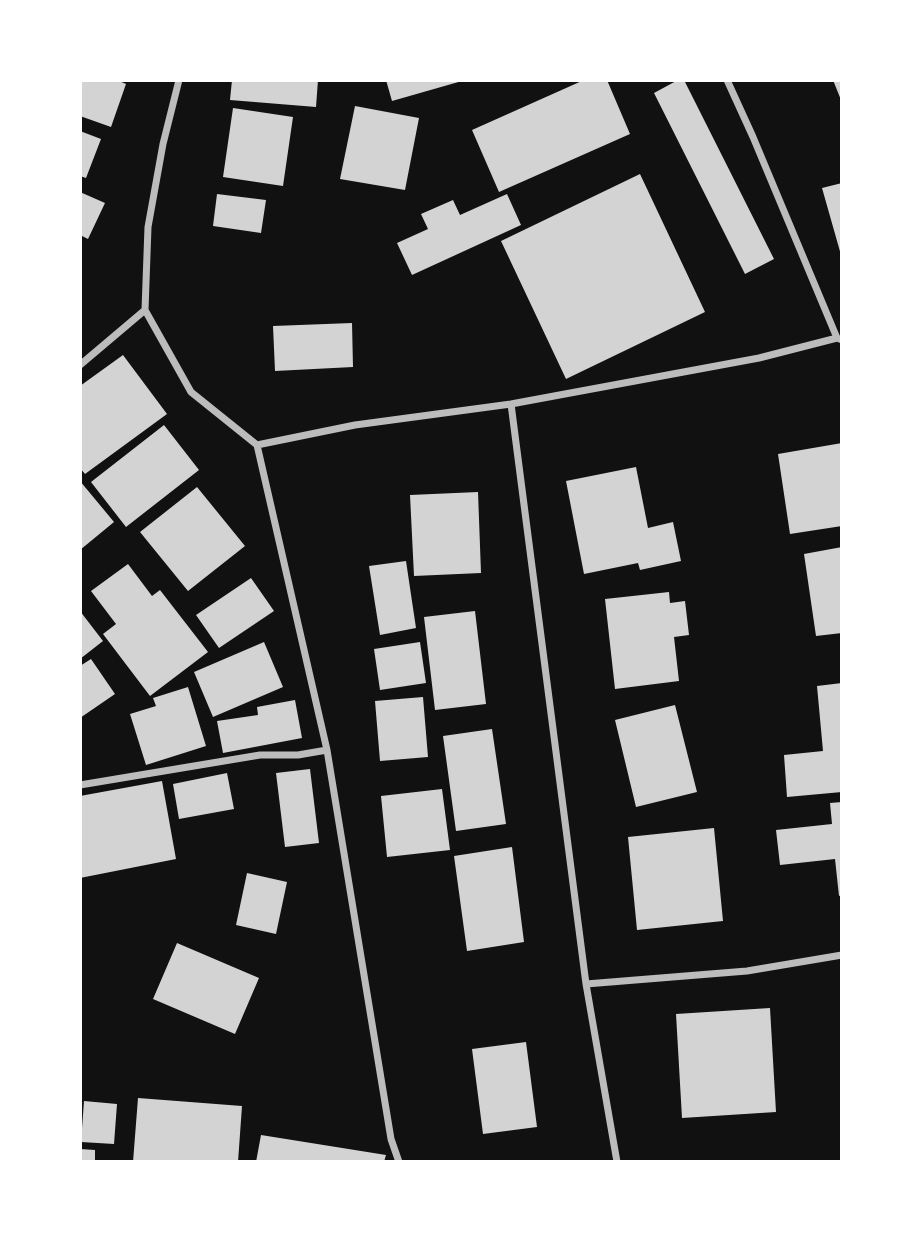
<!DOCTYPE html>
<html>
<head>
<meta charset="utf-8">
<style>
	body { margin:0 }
	#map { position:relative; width:922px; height:1242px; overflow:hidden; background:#111; font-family:"Varela Round",sans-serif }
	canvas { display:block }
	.frame { position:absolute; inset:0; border:82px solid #fff; pointer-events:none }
</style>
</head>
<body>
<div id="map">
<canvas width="922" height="1242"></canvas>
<div class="frame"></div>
</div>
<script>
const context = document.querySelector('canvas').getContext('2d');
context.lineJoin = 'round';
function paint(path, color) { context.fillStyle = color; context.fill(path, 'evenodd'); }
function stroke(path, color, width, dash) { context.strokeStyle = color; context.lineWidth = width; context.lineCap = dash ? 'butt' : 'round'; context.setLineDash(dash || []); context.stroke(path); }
const building = new Path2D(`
	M80,80H117L126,84L111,127L80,116Z
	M232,80H318L316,107L230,100Z
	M386,80H462V81L392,101Z
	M584,80H607L630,134L499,192L472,130Z
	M678,80H684L774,259L745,274L654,93Z
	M833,80H842V100H841Z
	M355,106L419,118L405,190L340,179Z
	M233,108L293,117L283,186L223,177Z
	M80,131L101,139L86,178L80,176Z
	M640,174L705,312L566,379L501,241Z
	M842,183V255H841L822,188Z
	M80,192L105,203L88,239L80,235Z
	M217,194L266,200L261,233L213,226Z
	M507,194L521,225L412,275L397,243L428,229L421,214L453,200L460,215Z
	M352,323L353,367L275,371L273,326Z
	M123,355L167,414L85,474L80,468V386Z
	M164,425L199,470L126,527L91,482Z
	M842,443V526L790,534L778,454Z
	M636,467L648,528L673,522L681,561L640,570L638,563L584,574L566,481Z
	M80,481L114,522L80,550Z
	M197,487L245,546L188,591L140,532Z
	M478,492L481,573L414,576L410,495Z
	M842,547V633L816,636L804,554Z
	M406,561L416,628L380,635L369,566Z
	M128,564L152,596L160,590L208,652L150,696L103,634L116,624L91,591Z
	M251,578L274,611L219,648L196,615Z
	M669,592L670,603L685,601L689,635L674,637L679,681L615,689L605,599Z
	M80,611L103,641L80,659Z
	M475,611L486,704L435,710L424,617Z
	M264,642L283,687L213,717L194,672Z
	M420,642L426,683L380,690L374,649Z
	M91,659L115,694L80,718V666Z
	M842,683V792L787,797L784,755L823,751L817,686Z
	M188,687L206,746L146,765L130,714L156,706L153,698Z
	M423,697L428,757L380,761L375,701Z
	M295,700L302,738L223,753L217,721L258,715L257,707Z
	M675,705L697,792L636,807L615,720Z
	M492,729L506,824L456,831L443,736Z
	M310,769L319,843L285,847L276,773Z
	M227,773L234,809L179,819L173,784Z
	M162,781L176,859L80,878V796Z
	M442,789L450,850L387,857L381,796Z
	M842,802V895L839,896L835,859L780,865L776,830L832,824L830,803Z
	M714,828L723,921L637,930L628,837Z
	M512,847L524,942L467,951L454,856Z
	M247,873L287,882L276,934L236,925Z
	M177,943L259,978L235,1034L153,999Z
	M770,1008L776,1112L682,1118L676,1014Z
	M526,1042L537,1127L483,1134L472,1049Z
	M138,1098L242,1106L238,1162H133Z
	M84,1101L117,1104L114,1144L81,1142Z
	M261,1135L386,1155L384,1162H256Z
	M80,1149L95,1150V1162H80Z`);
const minor = new Path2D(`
	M179,80L163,144L148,227L145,310L191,392L257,445L327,750L391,1139L399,1162
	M727,80L753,137L837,338
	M80,365L145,310
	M511,404L586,984L747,971L842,955
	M257,445L355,425L511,404L759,358L837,338L842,340
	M80,785L260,755H298L327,750
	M586,984L617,1162`);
paint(building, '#d3d3d3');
stroke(minor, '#bcbcbc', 7);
</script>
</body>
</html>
